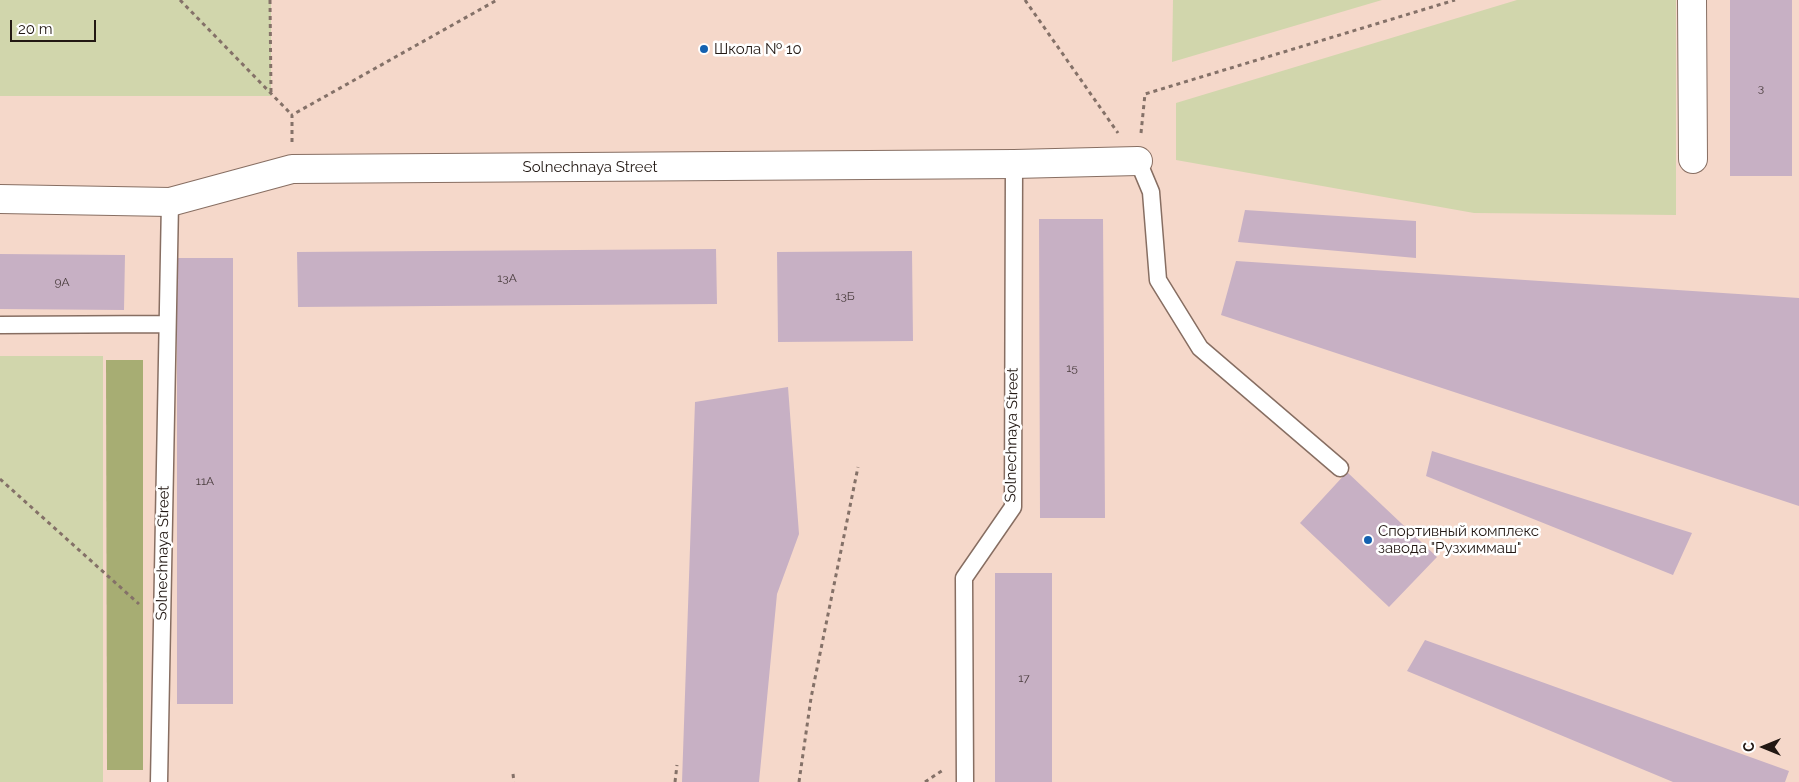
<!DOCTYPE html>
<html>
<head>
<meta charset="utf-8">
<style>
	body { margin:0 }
	#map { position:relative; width:1799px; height:782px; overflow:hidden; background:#f5d8ca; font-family:Raleway,sans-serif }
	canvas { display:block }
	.north { position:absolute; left:1739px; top:722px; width:50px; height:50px; -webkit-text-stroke:4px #fff; paint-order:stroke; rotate:270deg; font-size:14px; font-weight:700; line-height:20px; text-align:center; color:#221813 }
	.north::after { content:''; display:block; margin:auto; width:18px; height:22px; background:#221813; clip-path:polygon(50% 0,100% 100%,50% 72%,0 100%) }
	.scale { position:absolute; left:10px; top:20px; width:86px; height:22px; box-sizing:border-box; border:2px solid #221813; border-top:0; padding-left:6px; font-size:15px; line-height:18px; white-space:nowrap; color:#221813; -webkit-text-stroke:4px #fff; paint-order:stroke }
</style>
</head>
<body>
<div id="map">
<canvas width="1799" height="782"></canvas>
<div class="north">С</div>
<div class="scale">20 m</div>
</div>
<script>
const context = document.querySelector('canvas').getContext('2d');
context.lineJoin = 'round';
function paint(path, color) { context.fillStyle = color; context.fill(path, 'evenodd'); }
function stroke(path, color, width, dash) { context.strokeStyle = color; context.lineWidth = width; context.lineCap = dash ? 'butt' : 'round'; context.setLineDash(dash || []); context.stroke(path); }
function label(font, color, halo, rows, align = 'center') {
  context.font = font + ' Raleway,sans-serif'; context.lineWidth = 5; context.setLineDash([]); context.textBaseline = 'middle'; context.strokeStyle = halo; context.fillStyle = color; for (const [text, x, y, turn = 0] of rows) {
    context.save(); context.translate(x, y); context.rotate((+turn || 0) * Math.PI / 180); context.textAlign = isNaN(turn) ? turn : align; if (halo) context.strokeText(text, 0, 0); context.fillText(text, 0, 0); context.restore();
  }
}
const green = new Path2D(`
	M0,0H271V96H0Z
	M1173,0H1382L1172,62Z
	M1517,0H1676V215L1474,213L1176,160V103Z
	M0,356H103V782H0Z`);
const forest = new Path2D(`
	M106,360H143V770H107Z`);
const building = new Path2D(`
	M1730,0H1792V176H1730Z
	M1245,210L1416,221V258L1238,242Z
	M1039,219H1103L1105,518H1040Z
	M716,249L717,304L298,307L297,252Z
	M912,251L913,341L778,342L777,252Z
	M0,254L125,255L124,310L0,309Z
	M177,258H233V704H177Z
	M1236,261L1799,298V506L1221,315Z
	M788,387L799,534L777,594L759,782H682L695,402Z
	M1432,451L1692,533L1673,575L1426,476Z
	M1347,472L1437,557L1389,607L1300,523Z
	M995,573H1052V782H995Z
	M1425,640L1789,771L1785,782H1673L1407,671Z`);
const path = new Path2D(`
	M180,0L292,115
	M270,0L271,93
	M1025,0L1118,133
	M1141,133L1145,94L1455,0
	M292,142V115L497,0
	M0,479L139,604
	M513,774L514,782
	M675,782L677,765
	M799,782L811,698L858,467
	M925,782L943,770`);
const lane = new Path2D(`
	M1138,161L1151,192L1158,280L1200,348L1340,468
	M0,325L166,324
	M159,782L170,202
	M965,782L964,578L1013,507L1014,164`);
const street = new Path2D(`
	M1692,0L1693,159
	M0,199L170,202L292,169L1014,164L1138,161`);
const markers = [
	[704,49,5,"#1461b0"],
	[1368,540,5,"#1461b0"]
];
const numberNames = [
	["3",1761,88],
	["13А",507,278],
	["9А",62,282],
	["13Б",845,296],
	["15",1072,368],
	["11А",205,481],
	["17",1024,678]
];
const poiNames = [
	["Школа № 10",714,49],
	["Спортивный комплекс",1378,531],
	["завода \"Рузхиммаш\"",1378,548]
];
const streetNames = [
	["Solnechnaya Street",590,167],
	["Solnechnaya Street",1012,435,-89],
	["Solnechnaya Street",163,553,-89]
];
paint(green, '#d1d6ac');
paint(forest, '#a7ad73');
paint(building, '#c7b0c4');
stroke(lane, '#876e62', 19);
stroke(street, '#876e62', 30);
stroke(path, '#847168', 3, [4, 4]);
stroke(lane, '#fff', 16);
stroke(street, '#fff', 28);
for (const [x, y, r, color] of markers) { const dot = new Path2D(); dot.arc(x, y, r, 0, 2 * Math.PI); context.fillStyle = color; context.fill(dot); stroke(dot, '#fff', 2); }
label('12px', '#4b3e3f', null, numberNames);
label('15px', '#221813', '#fff', poiNames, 'left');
label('15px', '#221813', '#fff', streetNames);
</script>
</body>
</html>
